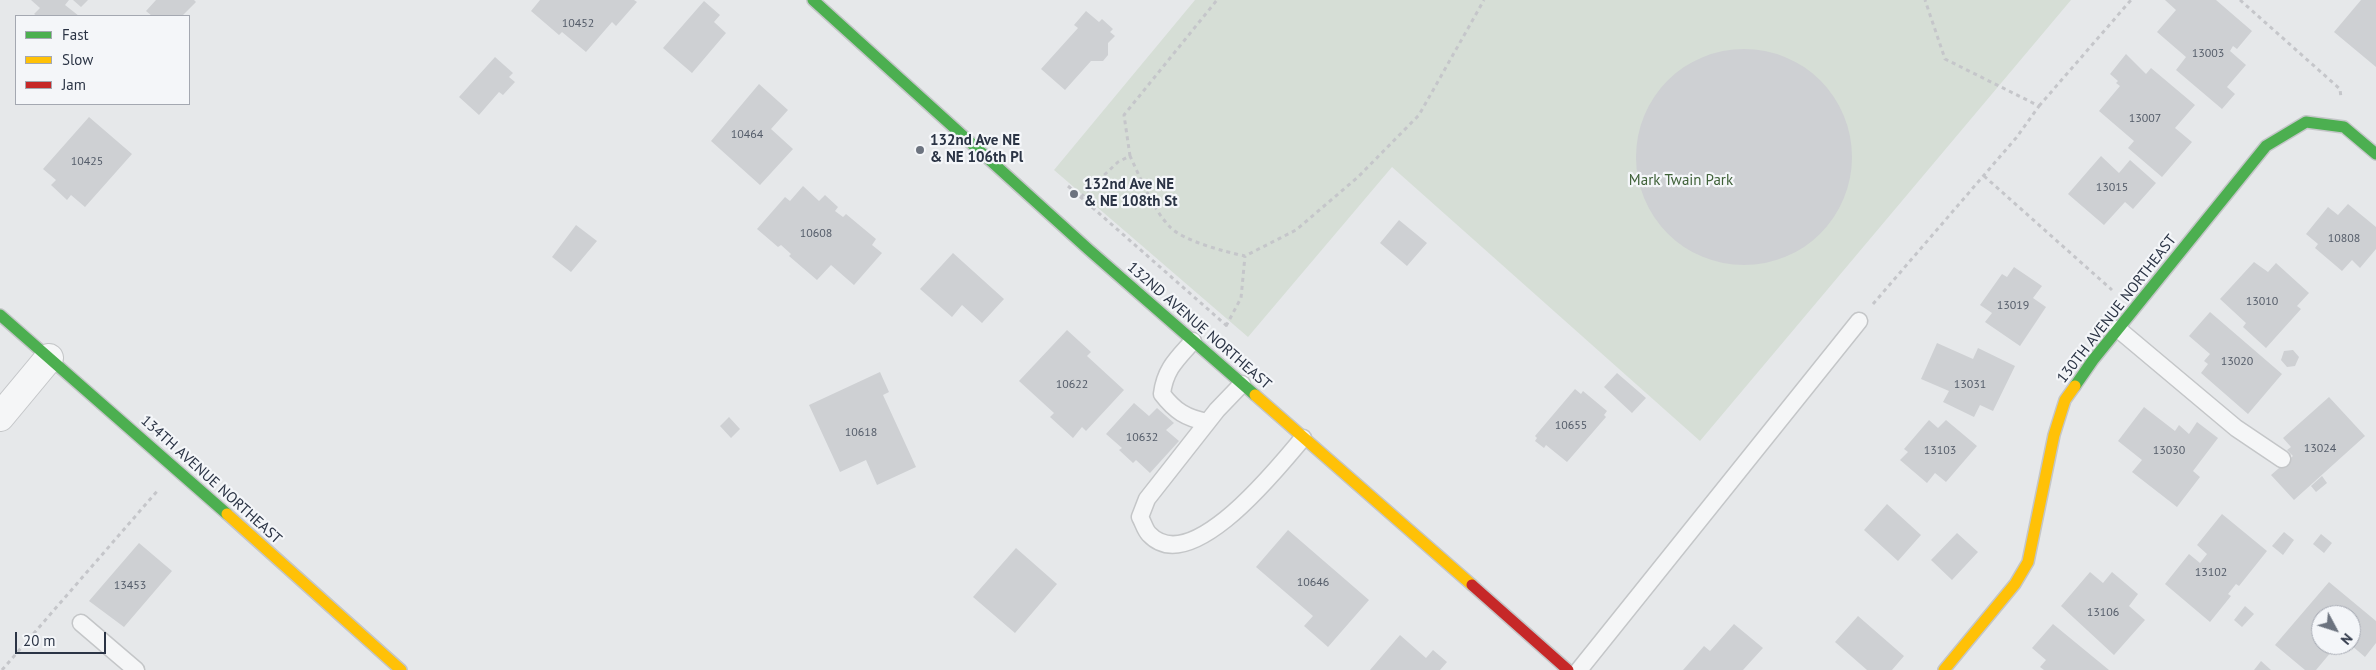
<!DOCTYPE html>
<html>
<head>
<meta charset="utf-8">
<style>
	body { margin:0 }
	#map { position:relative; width:2376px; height:670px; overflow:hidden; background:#e6e8ea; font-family:"PT Sans",sans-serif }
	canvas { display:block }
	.legend { position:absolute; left:15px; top:15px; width:175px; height:90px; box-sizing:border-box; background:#f4f6f9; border:1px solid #a4a8b1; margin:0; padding:6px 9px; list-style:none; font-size:15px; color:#2b3445 }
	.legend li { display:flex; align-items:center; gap:10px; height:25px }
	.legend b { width:25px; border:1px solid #a4a8b1 }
	.north { position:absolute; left:2311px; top:605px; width:50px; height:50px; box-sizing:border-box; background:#f4f6f9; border:1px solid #a4a8b1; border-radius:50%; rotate:130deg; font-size:14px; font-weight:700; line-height:20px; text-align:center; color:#2b3445 }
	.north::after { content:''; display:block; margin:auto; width:18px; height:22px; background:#6c737f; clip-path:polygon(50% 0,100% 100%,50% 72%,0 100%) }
	.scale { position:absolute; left:15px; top:632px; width:91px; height:22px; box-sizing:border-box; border:2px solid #2b3445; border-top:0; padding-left:6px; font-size:15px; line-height:18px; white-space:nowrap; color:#2b3445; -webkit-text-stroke:4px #f4f6f9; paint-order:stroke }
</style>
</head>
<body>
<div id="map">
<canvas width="2376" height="670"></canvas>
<ul class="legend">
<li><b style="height:6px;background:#4caf50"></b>Fast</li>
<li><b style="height:6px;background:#ffc107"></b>Slow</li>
<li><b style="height:6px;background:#c62828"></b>Jam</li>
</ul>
<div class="north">N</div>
<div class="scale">20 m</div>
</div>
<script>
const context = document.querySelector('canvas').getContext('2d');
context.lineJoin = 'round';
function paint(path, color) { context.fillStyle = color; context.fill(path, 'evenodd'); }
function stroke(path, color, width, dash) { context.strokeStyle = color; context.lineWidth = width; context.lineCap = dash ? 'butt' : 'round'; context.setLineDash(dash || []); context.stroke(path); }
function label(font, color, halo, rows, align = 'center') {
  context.font = font + ' "PT Sans",sans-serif'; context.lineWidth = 4.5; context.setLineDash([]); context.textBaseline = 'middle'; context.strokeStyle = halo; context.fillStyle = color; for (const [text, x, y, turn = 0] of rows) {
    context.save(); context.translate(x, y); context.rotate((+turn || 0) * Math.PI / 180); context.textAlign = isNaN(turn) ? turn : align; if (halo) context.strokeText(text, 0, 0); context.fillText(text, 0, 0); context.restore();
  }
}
const green = new Path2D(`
	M1195,0H2071L1700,441L1392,167L1248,337L1054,170Z`);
const building = new Path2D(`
	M31,0H69L65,5L79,16H37L34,14L40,8Z
	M73,0H88L81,7Z
	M156,0H194L196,2L182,16H152L146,11Z
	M540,0H634L637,2L616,26L612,22L586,52L562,32L559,35L531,11Z
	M2165,0H2216L2252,31L2237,49L2233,46L2230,51L2246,65L2227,87L2235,94L2222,109L2176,70L2186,57L2157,32L2176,10Z
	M2361,0H2376V67L2334,32Z
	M704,1L720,15L714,22L726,33L692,73L663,48Z
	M1086,11L1099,22L1102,19L1113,29L1110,32L1115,36L1108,43V55L1103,61H1091L1065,90L1041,69L1078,28L1074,25Z
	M1636 157a108 108 0 1 1 216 0a108 108 0 1 1-216 0Z
	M2126,54L2146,74L2151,68L2195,105L2175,128L2192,142L2162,177L2128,148L2134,141L2099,111L2120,86L2116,83L2118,81L2110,74Z
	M495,57L513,73L509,77L515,82L503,95L499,92L479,115L459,97Z
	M759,84L788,110L771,129L793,149L760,185L711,141Z
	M89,117L132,154L85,207L71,195L67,200L51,185L56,180L43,169Z
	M2101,156L2119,173L2130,160L2156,183L2133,209L2125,202L2104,225L2068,194Z
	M803,186L819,201L825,195L838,207L835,211L843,217L846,214L876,239L872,245L882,253L854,285L831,265L817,280L789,256L791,254L781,245L778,247L757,229L785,197L790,201Z
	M2348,204L2376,227V249L2360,268L2352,260L2342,271L2315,248L2318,244L2306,234L2328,207L2338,215Z
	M1399,220L1427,243L1407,266L1380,243Z
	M576,225L597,241L571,272L552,257Z
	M953,253L1004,299L982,323L962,305L952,317L920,289Z
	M2254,262L2268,272L2276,263L2309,293L2297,306L2301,309L2266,348L2243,327L2246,323L2220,299Z
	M2014,267L2042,286L2033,298L2046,307L2020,346L1985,322L1992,313L1980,305L2002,274L2007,277Z
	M2210,312L2282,374L2248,414L2201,373L2208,364L2204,361L2210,354L2189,336Z
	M1067,330L1091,352L1087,356L1124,390L1086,431L1082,427L1073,438L1050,417L1054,413L1019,381Z
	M1937,343L1973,359L1978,348L2015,366L1993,411L1980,405L1974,417L1943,402L1949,391L1921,379Z
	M2293,350L2299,357L2295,366L2287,367L2281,360L2284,351Z
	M880,372L889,392L883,395L916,467L877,485L866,460L840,472L809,405Z
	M1617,373L1646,398L1632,413L1604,387Z
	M1575,389L1581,394L1583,391L1607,411L1604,415L1606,417L1567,462L1546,445L1544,448L1535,441L1537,438L1535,436Z
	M2329,397L2365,436L2294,500L2271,475L2293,456L2287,450L2291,447L2283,438Z
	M1134,403L1149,416L1157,408L1174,423L1166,430L1179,441L1150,473L1136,460L1133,463L1119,450L1122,448L1106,434Z
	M2144,407L2175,431L2179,425L2189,434L2197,422L2218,438L2193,471L2200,477L2177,507L2132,472L2142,460L2118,441Z
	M729,417L740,429L731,438L720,426Z
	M1929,420L1938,428L1946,420L1977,446L1946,482L1935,473L1927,483L1900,460L1908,452L1904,449Z
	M2322,476L2327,483L2316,492L2311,486Z
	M1887,504L1921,535L1898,561L1864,530Z
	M2222,514L2267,551L2239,586L2236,584L2228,594L2231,596L2210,622L2165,584L2189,554L2200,563L2207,554L2197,545Z
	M1288,530L1369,600L1328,647L1304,626L1313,616L1256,567Z
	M2284,532L2294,540L2283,555L2272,546Z
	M1957,533L1978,552L1952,580L1931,560Z
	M2321,534L2332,543L2324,553L2313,544Z
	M139,543L172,571L124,627L89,601Z
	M1016,548L1057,584L1015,633L973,597Z
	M2090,572L2103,583L2112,572L2138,594L2129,606L2145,620L2114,655L2061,606Z
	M2329,582L2376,621V643L2365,657L2351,645V615H2321V645H2337L2316,670H2305L2275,645Z
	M2245,606L2254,614L2242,627L2234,620Z
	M1858,616L1904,656L1892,670H1867L1835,642Z
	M1734,624L1763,648L1743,670H1683L1704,646L1710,651Z
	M2053,624L2109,670H2044L2040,667L2046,660L2032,648Z
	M1400,635L1426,658L1433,650L1447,662L1440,670H1370Z
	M2261,661L2271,670H2254Z`);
const path = new Path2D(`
	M2240,0L2340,89L2341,98
	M2039,106L2131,0
	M1130,156L1124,115L1217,0
	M1984,176L2112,290
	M1068,186L1227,326
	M1081,197L1118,162L1130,156C1141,179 1152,208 1170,227C1183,241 1226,252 1245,256L1296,230L1358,177L1419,115L1484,0
	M1873,304L2016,138L2039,106L1945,59L1925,0
	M1226,326L1241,298L1245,256
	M2,670L159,489`);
const lane = new Path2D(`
	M2118,329L2236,428L2282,459
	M1193,341C1177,359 1165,369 1162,394C1175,411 1186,418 1207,422
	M1242,384L1217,410L1147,499L1140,517C1143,522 1145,530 1149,534C1191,579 1279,466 1303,438
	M81,623L136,670
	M1579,670L1859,321`);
const street = new Path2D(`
	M0,417L49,358`);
const fast = new Path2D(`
	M813,0L1088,249L1255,395
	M0,315L227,514
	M2075,386L2093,360L2266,146L2306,122L2344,127L2376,154`);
const slow = new Path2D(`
	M1255,395L1472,585
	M227,514L401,670
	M1944,670L2015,584L2028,562L2054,435L2065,400L2075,386`);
const jam = new Path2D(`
	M1472,585L1568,670`);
const markers = [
	[920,150,5,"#6c737f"],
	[1074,194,5,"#6c737f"]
];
const numberNames = [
	["10452",578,24],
	["13003",2208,54],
	["13007",2145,119],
	["10464",747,135],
	["10425",87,162],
	["13015",2112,188],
	["10608",816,234],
	["10808",2344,239],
	["13010",2262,302],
	["13019",2013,306],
	["13020",2237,362],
	["10622",1072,385],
	["13031",1970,385],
	["10655",1571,426],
	["10618",861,433],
	["10632",1142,438],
	["13024",2320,449],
	["13103",1940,451],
	["13030",2169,451],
	["13102",2211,573],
	["10646",1313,583],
	["13453",130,586],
	["13106",2103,613]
];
const poiNames = [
	["132nd Ave NE",930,141],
	["& NE 106th Pl",930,158],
	["132nd Ave NE",1084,185],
	["& NE 108th St",1084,202]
];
const parkNames = [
	["Mark Twain Park",1681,181]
];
const streetNames = [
	["130TH AVENUE NORTHEAST",2117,309,-52],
	["132ND AVENUE NORTHEAST",1199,326,41],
	["134TH AVENUE NORTHEAST",211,480,42]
];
paint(green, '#d6ded6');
paint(building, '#ced0d3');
stroke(lane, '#c4c6c8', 19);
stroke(street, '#c4c6c8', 30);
stroke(fast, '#c4c6c8', 14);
stroke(slow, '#c4c6c8', 14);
stroke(jam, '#c4c6c8', 14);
stroke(path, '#c5c6ca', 3, [4, 4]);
stroke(lane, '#f5f6f7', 16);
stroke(street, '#f5f6f7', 28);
stroke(fast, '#4caf50', 11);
stroke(slow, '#ffc107', 11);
stroke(jam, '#c62828', 11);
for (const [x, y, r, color] of markers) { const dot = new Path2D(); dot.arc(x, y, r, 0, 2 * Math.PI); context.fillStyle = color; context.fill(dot); stroke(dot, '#f4f6f9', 2); }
label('12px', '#545c69', null, numberNames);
label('bold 15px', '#2b3445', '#f4f6f9', poiNames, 'left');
label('15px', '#3f6138', '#f4f6f9', parkNames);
label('15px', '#2b3445', '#f4f6f9', streetNames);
</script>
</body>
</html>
